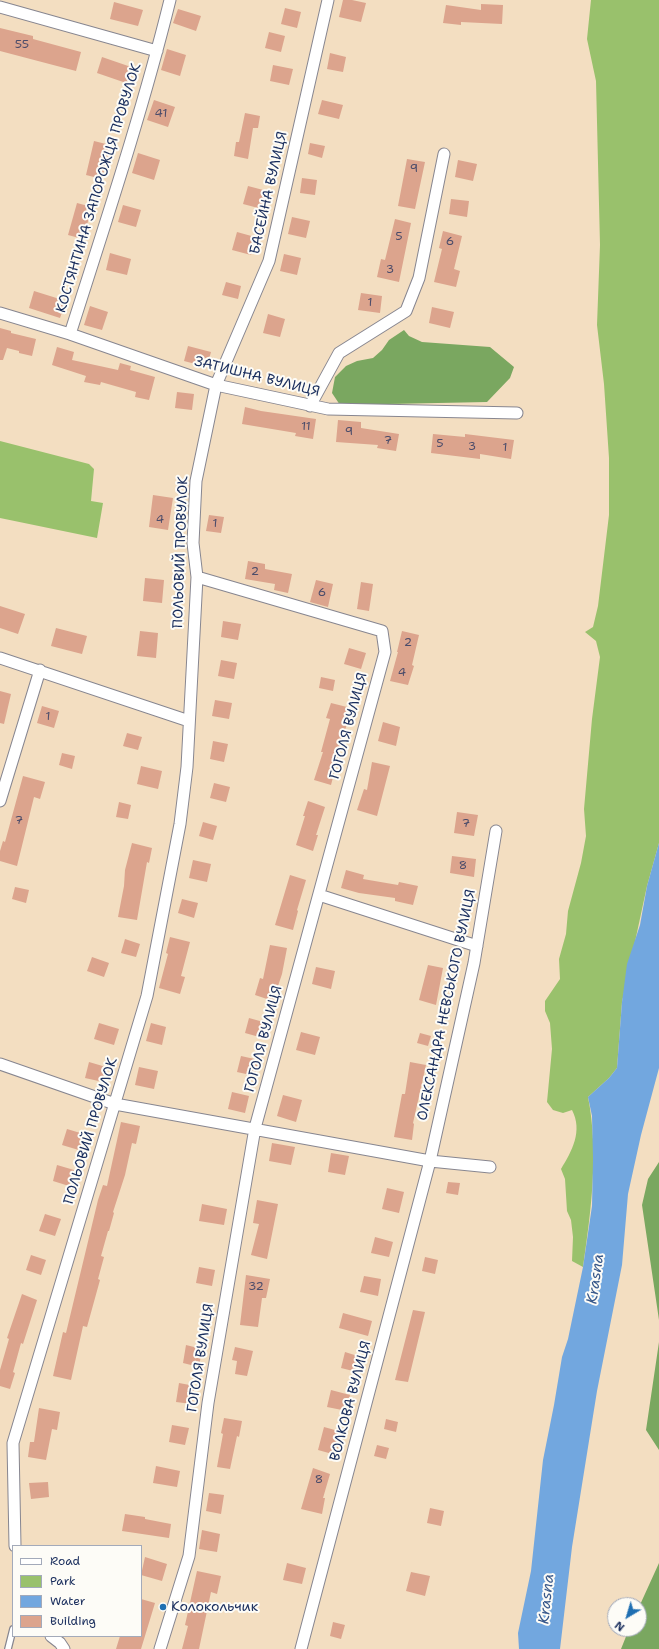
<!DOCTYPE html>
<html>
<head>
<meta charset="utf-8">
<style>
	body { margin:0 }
	#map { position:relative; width:659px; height:1649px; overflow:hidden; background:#f3dec1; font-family:"Shantell Sans",sans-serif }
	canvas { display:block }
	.legend { position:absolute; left:12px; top:1545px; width:130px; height:92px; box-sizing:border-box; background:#fdfcf7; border:1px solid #a3aaba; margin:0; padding:5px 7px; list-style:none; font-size:12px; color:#1b2f5e }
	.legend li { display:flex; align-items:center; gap:8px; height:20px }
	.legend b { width:20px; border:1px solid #a3aaba }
	.north { position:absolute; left:607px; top:1597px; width:40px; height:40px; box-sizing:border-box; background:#fdfcf7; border:1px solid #a3aaba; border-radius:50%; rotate:218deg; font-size:11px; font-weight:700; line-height:16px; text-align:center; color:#1b2f5e }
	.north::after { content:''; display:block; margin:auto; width:14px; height:18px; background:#1f6fb2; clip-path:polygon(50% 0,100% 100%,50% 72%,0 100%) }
</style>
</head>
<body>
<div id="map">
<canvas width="659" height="1649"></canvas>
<ul class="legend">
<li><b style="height:5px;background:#fff"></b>Road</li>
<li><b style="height:11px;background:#99c16c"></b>Park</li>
<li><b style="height:11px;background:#72a7df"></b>Water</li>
<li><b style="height:11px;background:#dca48d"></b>Building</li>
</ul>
<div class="north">N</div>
</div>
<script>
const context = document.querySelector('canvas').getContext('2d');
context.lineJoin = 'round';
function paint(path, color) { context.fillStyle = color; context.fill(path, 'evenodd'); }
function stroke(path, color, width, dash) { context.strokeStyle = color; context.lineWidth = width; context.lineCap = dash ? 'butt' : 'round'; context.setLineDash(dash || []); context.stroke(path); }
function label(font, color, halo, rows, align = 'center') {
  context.font = font + ' "Shantell Sans",sans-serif'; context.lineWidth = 4; context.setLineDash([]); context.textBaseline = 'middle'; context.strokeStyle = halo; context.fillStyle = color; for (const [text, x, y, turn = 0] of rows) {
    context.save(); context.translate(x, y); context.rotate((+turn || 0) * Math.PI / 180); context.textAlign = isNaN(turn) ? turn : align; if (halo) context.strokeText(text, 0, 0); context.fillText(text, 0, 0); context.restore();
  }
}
const green = new Path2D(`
	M591,0H659V843L647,886L622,1002L617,1068L609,1078L588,1097C599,1153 591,1211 583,1267L572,1261L573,1237L571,1220L567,1211L565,1179L561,1169C572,1151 583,1131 572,1110L563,1113L553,1110L547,1102L552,1049L550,1023L545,1011V1001L560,979L559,959L566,934L568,911L581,863L586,836L584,809L592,719L600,657L596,641L585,632L593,627L598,606L609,515V458L604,384L597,325L600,245L596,81L587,39Z
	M0,441L89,464L94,469L91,501L103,503L97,538L0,518Z`);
const forest = new Path2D(`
	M404,330L409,336L422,342L490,347L514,367L510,378L487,402L340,405L332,393L335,377L346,366L357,361L373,358L382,350L389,340Z
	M659,1162V1320L642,1205L648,1179Z
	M659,1342V1450L646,1430Z
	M659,1563V1649H621L629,1629H639V1607Z`);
const water = new Path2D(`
	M659,843V1068L641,1135L628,1194L622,1265L597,1391L572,1547L560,1649H519L518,1633L531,1571L543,1460L554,1405L562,1357L568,1339L583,1267L592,1206L593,1159L592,1116L588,1097L609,1078L617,1068L622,1002L627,964L640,925L647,886Z`);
const building = new Path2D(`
	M343,0H352L366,3L361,22L339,17Z
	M114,2L143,10L138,26L110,19Z
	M481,4L503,5L502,24L461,22V25L443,23L446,5L481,10Z
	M285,8L301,12L297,28L281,24Z
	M178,9L201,16L196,31L173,23Z
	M0,28L33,36V39L81,52L76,71L0,51Z
	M269,32L285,36L281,52L265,48Z
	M167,49L186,55L180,76L161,70Z
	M330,53L346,57L343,72L327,69Z
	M102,57L134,68L129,84L97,73Z
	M273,65L293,69L289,85L270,81Z
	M154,100L175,107L168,127L147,120Z
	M322,100L343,105L339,119L318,114Z
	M245,113L260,116L258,128H253L248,159L234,156L236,142H239Z
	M94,141L110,145L102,179L86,175Z
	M310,143L325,146L322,158L308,154Z
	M138,153L160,160L154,180L132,173Z
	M407,159L425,162L415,209L398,206Z
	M458,160L477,164L473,181L455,177Z
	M302,178L317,180L315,195L300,193Z
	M248,186L267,191L262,209L243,204Z
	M451,199L469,201L467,217L449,214Z
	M77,203L92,207L83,239L68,235Z
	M123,205L141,210L136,227L118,222Z
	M292,217L310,221L306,238L288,234Z
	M395,219L411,223L399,282L377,277L381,259L385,260Z
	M443,231L462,236L454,269L460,271L456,287L434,282L442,249L439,248Z
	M237,232L255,237L251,255L232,250Z
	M110,253L131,259L127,275L106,270Z
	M284,254L301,258L297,275L280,271Z
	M226,282L241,286L238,299L222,295Z
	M34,291L66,301L60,318L29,308Z
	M361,293L382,296L380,313L358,310Z
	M90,306L108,312L102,330L84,325Z
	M432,307L454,312L450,328L429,323Z
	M268,314L285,319L280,337L263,333Z
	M0,328L11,331V333L36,339L32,356L19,353V351L7,348L3,360H0Z
	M188,346L211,352L207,367L184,361Z
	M57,347L74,352L72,360L118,370L120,363L131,366L130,370L155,377L149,400L135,397L136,392L101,382L100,385L84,382L86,376L52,365Z
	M177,392L194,394L192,410L175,408Z
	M245,407L261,411L316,419L313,439L295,436L296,433L242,424Z
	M338,420L361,422V428L399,434L396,451L377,448L378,445L336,442Z
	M433,434L465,437V434L514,440L511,459L480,454V459L431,453Z
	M153,495L173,498L168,530L149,527Z
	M209,515L224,517L221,533L206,531Z
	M248,561L265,564V569L292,574L288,593L274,590L275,584L245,579Z
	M145,578L164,580L162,603L143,601Z
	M316,580L333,584L328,607L310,602Z
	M361,582L373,584L369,611L357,609Z
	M0,606L25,614L18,634L0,628Z
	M223,621L241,624L238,640L221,637Z
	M56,628L87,636L82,654L51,646Z
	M140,631L158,633L156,658L137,656Z
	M402,631L419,635L412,665L414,666L408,685L390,681L398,652H397Z
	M349,648L366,653L361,669L344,664Z
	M221,660L237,663L234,679L218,676Z
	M321,677L335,680L333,691L319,688Z
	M0,691L11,694L4,724L0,723Z
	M215,700L232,703L229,719L212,716Z
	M331,703L351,708L331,785L314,780L323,752H321L330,719L326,718Z
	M42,706L59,711L54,728L37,723Z
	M383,722L400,727L396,746L378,741Z
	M127,733L142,737L138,750L123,746Z
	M213,741L228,744L224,762L210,759Z
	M62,753L75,756L72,769L59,765Z
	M372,762L390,766L377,816L357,810L364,789L367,790Z
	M141,766L162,771L158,789L137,784Z
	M23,776L45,782L40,799L34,797L17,866L0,861V851L3,841L5,842Z
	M214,783L230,787L226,802L210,798Z
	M308,801L325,807L316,835H318L313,851L296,845L305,816H303Z
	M119,802L131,805L128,819L116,817Z
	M457,812L478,815L474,836L454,833Z
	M203,822L217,826L213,840L199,836Z
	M132,843L152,848L149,863L147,862L137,920L118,917L124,886L125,870Z
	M452,856L476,859L474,877L450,873Z
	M193,860L211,864L207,882L189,878Z
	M346,870L364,875L363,879L398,885L399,882L418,886L413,905L395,901V898L359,893L341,888Z
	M290,875L306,880L297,910L298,911L293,930L275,925Z
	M15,887L29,890L26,903L12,899Z
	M182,899L198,903L194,918L178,913Z
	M170,937L190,942L181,976L185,977L180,994L159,988L168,954L166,953Z
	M125,939L140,944L136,957L121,953Z
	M270,945L287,948L282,974L273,1001L255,995L260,978L263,979Z
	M92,957L109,963L104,977L87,971Z
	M428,965L443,968L436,1005L419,1000Z
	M316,967L335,971L331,989L312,984Z
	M249,1018L267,1023L263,1038L245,1033Z
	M99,1023L119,1029L114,1045L94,1039Z
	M151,1023L166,1027L162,1045L146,1041Z
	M301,1032L320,1037L315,1055L296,1050Z
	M420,1033L431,1036L428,1046L417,1043Z
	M241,1056L259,1060L255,1076L237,1072Z
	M89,1062L106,1067L103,1082L85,1078Z
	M410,1062L426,1065L413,1123L414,1124L412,1140L394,1137L402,1094H405Z
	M139,1067L158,1071L154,1089L135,1085Z
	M232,1092L249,1096L245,1113L228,1109Z
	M283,1095L302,1100L296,1122L277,1116Z
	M121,1122L140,1126L136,1144L132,1143L125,1175L113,1212L114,1213L109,1231H108L101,1256L104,1257L98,1279L100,1280L87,1327L83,1326L71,1380L53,1376L63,1332L66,1333L98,1200L103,1185L107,1186Z
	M67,1129L87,1135L82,1151L62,1145Z
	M272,1143L295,1147L291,1165L269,1161Z
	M331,1153L349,1156L345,1175L328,1172Z
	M57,1165L74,1170L69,1186L53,1181Z
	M448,1182L460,1183L458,1195L446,1193Z
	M387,1188L404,1192L399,1213L382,1209Z
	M257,1200L278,1204L267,1259L251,1255L259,1224L253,1223Z
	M202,1204L227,1209L224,1225L199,1221Z
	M45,1214L61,1219L55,1236L39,1231Z
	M375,1237L393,1242L389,1257L371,1253Z
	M31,1255L46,1260L41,1275L26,1270Z
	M425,1257L438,1260L435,1274L422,1271Z
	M199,1267L215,1270L212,1286L196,1283Z
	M246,1275L270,1279L266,1298H262L258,1327L240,1325Z
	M364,1276L381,1279L378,1296L360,1292Z
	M22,1294L37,1300L23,1344L21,1343L13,1372L15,1373L10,1389L0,1386V1370L9,1339L7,1338Z
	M413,1310L425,1312L408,1382L395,1380Z
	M343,1313L372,1321L368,1336L339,1328Z
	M186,1345L202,1349L199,1367L183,1363Z
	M235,1347L253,1351L247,1376L235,1374L237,1361L232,1360Z
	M345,1352L361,1357L357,1372L341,1368Z
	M179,1383L195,1386L192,1404L176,1402Z
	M331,1390L350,1395L347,1411L327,1407Z
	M39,1408L60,1412L57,1430L52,1429L46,1460L28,1457L30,1442H34Z
	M224,1418L242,1421L239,1437L237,1436L230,1469L217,1467L223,1434L221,1433Z
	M386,1419L398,1422L396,1432L384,1429Z
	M172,1425L189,1428L185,1445L169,1442Z
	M324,1427L342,1432L336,1455L318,1450Z
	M377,1445L389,1448L386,1459L374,1456Z
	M156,1466L180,1471L177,1487L153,1483Z
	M313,1468L330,1474L323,1498H325L322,1514L301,1509Z
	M48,1482L49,1497L31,1499L29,1483Z
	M209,1493L224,1495L221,1514L206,1511Z
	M430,1508L444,1511L441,1526L427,1523Z
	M125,1514L145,1517V1519L171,1524L169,1538L122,1531Z
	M202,1530L220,1534L217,1552L199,1549Z
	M145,1557L167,1564L162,1581L141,1575Z
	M287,1563L306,1568L302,1584L283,1580Z
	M197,1571L221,1576L217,1594L211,1592L199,1649H182L188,1626L185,1625Z
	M411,1572L430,1576L425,1596L406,1591Z
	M141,1599L155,1603L141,1649H116L120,1636H141Z
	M333,1622L345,1625L341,1639L330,1636Z`);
const lane = new Path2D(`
	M8,1649L13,1629`);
const street = new Path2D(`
	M0,7L157,51
	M0,313L70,334L216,385L328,409L517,413
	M70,334C105,224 142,113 170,0
	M310,406L339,353L406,311L419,278L444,154
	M0,658L189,721
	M0,801L40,670
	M319,895L477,946
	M0,1064L115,1104L430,1161L490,1167
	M15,1546L13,1443L147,996L180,824L187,767L197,577L193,543L196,481L216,385L269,261L328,0
	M51,1636L60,1643L64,1649
	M160,1649L189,1556L208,1403L255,1128L385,652L382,631L197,577
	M301,1649L430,1161L474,963L496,831`);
const markers = [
	[163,1607,4,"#1f6fb2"]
];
const numberNames = [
	["55",22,45],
	["41",161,114],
	["9",414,169],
	["5",399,237],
	["6",450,242],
	["3",390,270],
	["1",370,303],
	["11",306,427],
	["9",349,432],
	["7",388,441],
	["5",440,444],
	["3",472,447],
	["1",505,448],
	["4",160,520],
	["1",215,524],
	["2",255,572],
	["6",322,593],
	["2",408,643],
	["4",402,673],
	["1",48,717],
	["7",19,821],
	["7",466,824],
	["8",463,866],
	["32",256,1287],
	["8",319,1480]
];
const streetNames = [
	["КОСТЯНТИНА ЗАПОРОЖЦЯ ПРОВУЛОК",99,188,-73],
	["БАСЕЙНА ВУЛИЦЯ",269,193,-77],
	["ЗАТИШНА ВУЛИЦЯ",257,377,14],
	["ПОЛЬОВИЙ ПРОВУЛОК",181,552,-88],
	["ГОГОЛЯ ВУЛИЦЯ",349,726,-75],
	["ОЛЕКСАНДРА НЕВСЬКОГО ВУЛИЦЯ",447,1005,-78],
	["ГОГОЛЯ ВУЛИЦЯ",264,1039,-75],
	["ПОЛЬОВИЙ ПРОВУЛОК",91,1131,-73],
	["ГОГОЛЯ ВУЛИЦЯ",201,1358,-81],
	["ВОЛКОВА ВУЛИЦЯ",351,1401,-75]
];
const poiNames = [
	["Колокольчик",171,1607]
];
const waterNames = [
	["Krasna",596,1279,-82],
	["Krasna",547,1599,-84]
];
paint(green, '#99c16c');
paint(forest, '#7aa760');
paint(water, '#72a7df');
paint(building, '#dca48d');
stroke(lane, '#878690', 8);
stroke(street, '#878690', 13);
stroke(lane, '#fff', 5.5);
stroke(street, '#fff', 11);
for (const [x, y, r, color] of markers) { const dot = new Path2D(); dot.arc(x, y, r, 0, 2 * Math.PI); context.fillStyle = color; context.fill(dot); stroke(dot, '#fdfcf7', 1.5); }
label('12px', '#4b4c6a', null, numberNames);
label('14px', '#1b2f5e', '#fdfcf7', streetNames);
label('14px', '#1b2f5e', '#fdfcf7', poiNames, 'left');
label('italic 15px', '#39598b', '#fdfcf7', waterNames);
</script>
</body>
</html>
